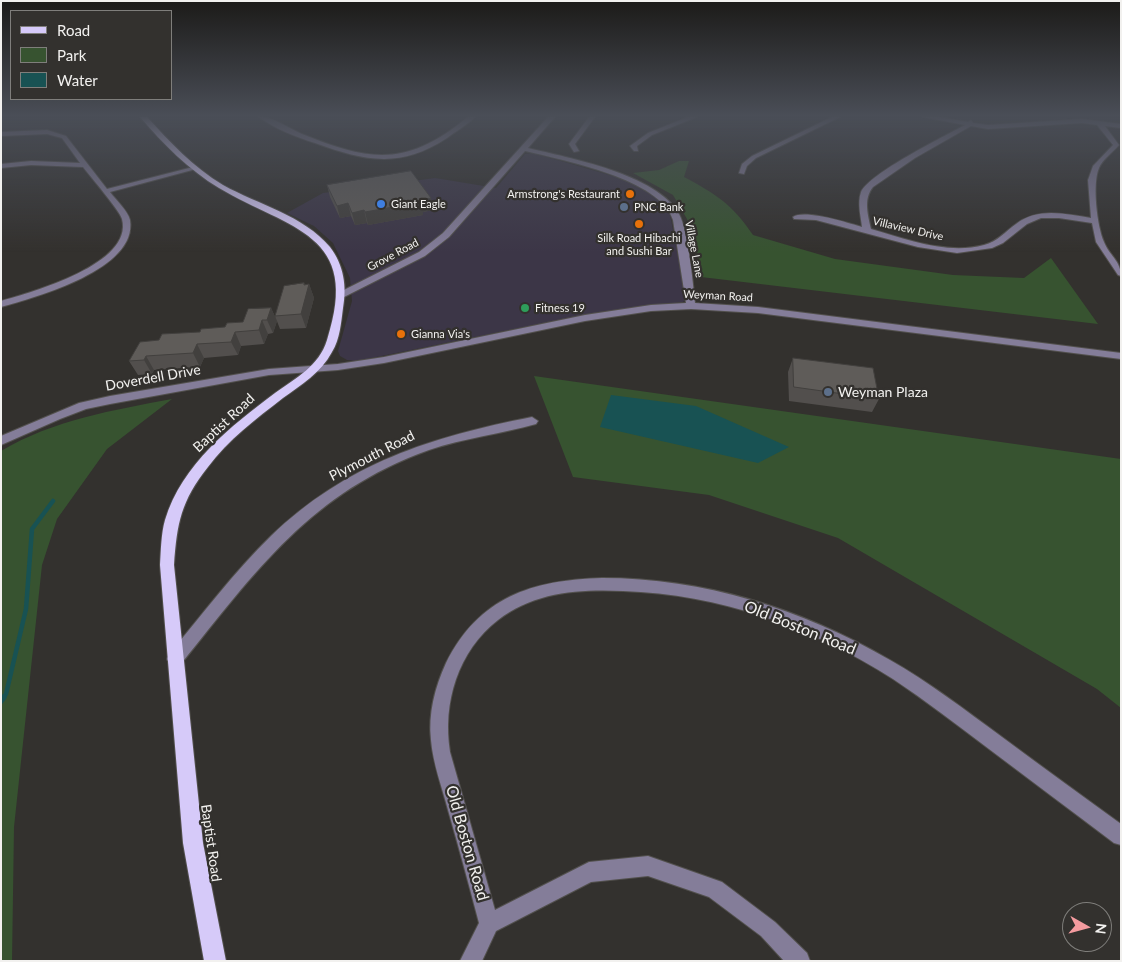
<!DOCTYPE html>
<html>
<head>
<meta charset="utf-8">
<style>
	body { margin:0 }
	#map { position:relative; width:1122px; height:962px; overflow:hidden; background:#33312e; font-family:Lato,sans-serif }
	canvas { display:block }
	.frame { position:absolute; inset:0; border:2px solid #f2f1ef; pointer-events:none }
	.legend { position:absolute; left:10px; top:10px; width:162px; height:90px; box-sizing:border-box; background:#33312e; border:1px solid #7f7e7b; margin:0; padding:6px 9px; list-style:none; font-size:15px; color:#f2f1ef }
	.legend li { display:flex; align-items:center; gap:10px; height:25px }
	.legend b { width:25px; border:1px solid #7f7e7b }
	.north { position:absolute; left:1062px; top:902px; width:50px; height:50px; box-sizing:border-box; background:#33312e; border:1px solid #7f7e7b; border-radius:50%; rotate:97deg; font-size:14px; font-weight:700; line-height:20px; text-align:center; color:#f2f1ef }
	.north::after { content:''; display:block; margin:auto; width:18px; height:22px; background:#f49b9f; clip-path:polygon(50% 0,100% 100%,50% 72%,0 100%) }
</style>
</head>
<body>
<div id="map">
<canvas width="1122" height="962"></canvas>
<div class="frame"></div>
<ul class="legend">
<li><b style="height:6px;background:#d6caf9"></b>Road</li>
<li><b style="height:14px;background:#375330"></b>Park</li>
<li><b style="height:14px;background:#185253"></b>Water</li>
</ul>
<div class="north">N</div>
</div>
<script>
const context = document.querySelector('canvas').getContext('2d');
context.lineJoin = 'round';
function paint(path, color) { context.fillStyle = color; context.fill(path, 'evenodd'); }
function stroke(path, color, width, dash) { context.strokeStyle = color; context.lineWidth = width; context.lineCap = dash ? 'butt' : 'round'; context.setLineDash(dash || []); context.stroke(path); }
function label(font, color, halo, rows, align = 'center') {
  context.font = font + ' Lato,sans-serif'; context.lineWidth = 4.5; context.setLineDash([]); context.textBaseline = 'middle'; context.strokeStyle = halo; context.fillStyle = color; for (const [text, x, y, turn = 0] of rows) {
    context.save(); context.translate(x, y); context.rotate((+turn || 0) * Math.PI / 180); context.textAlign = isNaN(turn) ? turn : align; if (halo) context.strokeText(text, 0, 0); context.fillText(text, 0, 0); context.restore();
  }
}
const commercial = new Path2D(`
	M533,153L620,178L641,185L658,198L670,214L686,299L683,302L574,317L357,361L347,360L340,356L338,351L352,301L350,278L333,243L314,226L287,213L323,193L435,178L496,188L525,154Z`);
const green = new Path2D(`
	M679,161H689L684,177C716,194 732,204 753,235L835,259L953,275L1024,278L1051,258L1098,324L701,277L687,219L673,195L633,173L659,170Z
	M534,376L1121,459V708L1097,689L838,538L709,495L573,477Z
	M172,399L107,449L57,519L42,565L14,827L12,961H1V451C53,420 114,410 172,399Z`);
const water = new Path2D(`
	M611,395L696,406L789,447L758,463L600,427Z`);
const streamFar1 = new Path2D(`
	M3,698L6,694L26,609L32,529L53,501`);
const stream = new Path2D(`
	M1,701L4,697`);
const minor = new Path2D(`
	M259,117C274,117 288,128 302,134C371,162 407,167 468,117H475C466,126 456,131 447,138C400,169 365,161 315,143C296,137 275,129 259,117Z
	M548,117H555L528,148C569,158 657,174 679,214C688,230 693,283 695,303L758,307L1121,353V359L758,313L691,309L651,311L585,321L384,363L338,370L269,375L110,404L86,409L60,419L1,445V436L79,403L110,396L269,369L338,364L384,357L585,315L651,305L686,303L673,220C661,179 562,160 525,151L449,237L425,256L344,297H338V293L419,252L443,233Z
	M589,117H595L575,144L579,151L574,152L569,144Z
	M688,117H697L652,135L637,146L638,151H634L630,146L648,133Z
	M832,117H840L756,158L747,166L744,174L739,173L742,164L752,156Z
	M923,117H939L968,122L971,120L973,123L988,125L1082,119L1121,124V128L1105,126L1119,145C1113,152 1102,160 1099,168C1092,184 1097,226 1104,242C1109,255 1121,261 1121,276L1118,275L1096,242L1092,223L1059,218H1041L1027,224L1003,243L992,248L957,253L918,247L816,220L794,219L793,217C805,209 848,223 862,227C861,217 857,203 861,192C870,173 943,137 965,125ZM1082,123L1097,125L1113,145L1093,166L1088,180L1091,218C1066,214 1038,207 1016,224C1006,231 997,242 984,245C947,255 906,239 871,229C868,215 863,199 873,187L915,158L971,126L988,129Z
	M47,130L66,136L107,189L193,167L196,169L110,192C116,200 128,211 130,220C138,269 37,297 1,307V301C32,292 134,264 122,219C120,211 90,176 83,167L31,165L1,168V164L31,161L80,163L62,138L47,134L1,136V132Z
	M532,417L538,421L536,424C501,434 464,438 429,450C311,492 256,571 181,664L175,666L169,664L167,659L169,654C203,614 234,572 271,536C347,463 431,437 532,417Z
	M602,578C704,578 802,609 890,660C929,682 965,710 1002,737C1041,766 1081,795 1121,824V845L1114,843C1072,811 1030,780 989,749C957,725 926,701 893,679C812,627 719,594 623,591C579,589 534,592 498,620C458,651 442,703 450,752L495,910L589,862L648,856L722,882L775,922L807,953L810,961H784L761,936L709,897L648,876L591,882L496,931L482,961H460L479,923C469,885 459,848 448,810C442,787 433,764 431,740C428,714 435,687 446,663C479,597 532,580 602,578Z`);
const major = new Path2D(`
	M140,117H147C170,142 193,167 223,185C259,205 303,215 330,247C344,265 347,287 343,308C341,323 340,339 332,352C321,373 301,385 283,398C256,419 228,440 208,467C181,501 177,523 174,565L203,843L226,961H204L183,843L160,565C161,550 161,534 165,520C182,464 231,426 275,393C296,378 319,366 327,340C362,233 290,230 219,188C189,170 163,144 140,117Z`);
const wall = new Path2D(`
	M327,185L433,210L423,212V215L368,225L367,223L355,225L351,216L340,218L330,197Z
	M304,283L305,285L309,284L314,298L306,328L280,329L275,316Z
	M271,308L277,321L273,333L268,334L264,344L241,346L238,355L204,358L200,367L154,370L152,374L138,375L129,361L159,340L225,327L243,322Z
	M793,358L879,399L872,412L789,401L788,372Z`);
const shadedWall = new Path2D(`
	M431,198L433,210L423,212V215L368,225L365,212Z
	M348,203L351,216L340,218L337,206Z
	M364,210L367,223L355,225L352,213Z
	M304,283L307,292L309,284L314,298L306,328L301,314Z
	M271,308L277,321L273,333L267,320Z
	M262,320L268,334L264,344L259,330Z
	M235,332L241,346L238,355L231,342Z
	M197,344L204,358L200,367L193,353Z
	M146,356L154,370L152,374L144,360Z`);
const building = new Path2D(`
	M411,171L431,198L419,200L421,202L365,212L364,210L352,213L348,203L337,206L327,185Z
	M304,283V285L309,284L301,314L275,316L284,286Z
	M271,308L267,320H262L259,330L235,332L231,342L197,344L193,353L146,356L144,360L129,361L140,342L159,340L162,334L200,332L201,329L225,327L227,323L243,322L248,309Z
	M793,358L873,368L879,399L794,387Z`);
const markers = [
	[630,194,5,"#e8710a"],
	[381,204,5,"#3f7fe0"],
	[624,207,5,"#5c6f8a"],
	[639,224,5,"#e8710a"],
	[525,308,5,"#2e9e5b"],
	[401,334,5,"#e8710a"],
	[828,392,5,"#5c6f8a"]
];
const farPoinames = [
	["Armstrong's Restaurant",620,194,"right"],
	["Giant Eagle",391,204],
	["PNC Bank",634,207],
	["Silk Road Hibachi",639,238,"center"],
	["and Sushi Bar",639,251,"center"],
	["Fitness 19",535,308],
	["Gianna Via's",411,334]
];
const farStreetnames = [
	["Villaview Drive",908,229,13],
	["Village Lane",694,249,79],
	["Grove Road",393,255,-28],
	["Weyman Road",718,296,3]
];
const streetNames = [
	["Doverdell Drive",153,378,-10],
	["Baptist Road",224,423,-43],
	["Plymouth Road",372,456,-27],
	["Baptist Road",211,843,82]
];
const poiNames = [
	["Weyman Plaza",838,392]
];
const nearStreetnames = [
	["Old Boston Road",800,628,22],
	["Old Boston Road",467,843,74]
];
paint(commercial, '#3c3647');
paint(green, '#375330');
paint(water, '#185253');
stroke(streamFar1, '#185253', 4.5);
stroke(stream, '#185253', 5.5);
stroke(minor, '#52504d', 2);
stroke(major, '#52504d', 2);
paint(minor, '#847d99');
paint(major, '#d6caf9');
paint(wall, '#524f4d');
paint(shadedWall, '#42403e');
paint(building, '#5f5c59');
stroke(building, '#42403e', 1);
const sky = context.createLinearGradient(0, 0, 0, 252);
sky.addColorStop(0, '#1c1b19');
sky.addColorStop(0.46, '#4a4e57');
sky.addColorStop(1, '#4a4e5700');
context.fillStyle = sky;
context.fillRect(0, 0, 1122, 252);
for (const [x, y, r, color] of markers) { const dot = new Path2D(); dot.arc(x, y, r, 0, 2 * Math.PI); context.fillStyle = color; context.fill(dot); stroke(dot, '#33312e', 2); }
label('11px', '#f2f1ef', '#33312e', farPoinames, 'left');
label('11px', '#f2f1ef', '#33312e', farStreetnames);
label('14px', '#f2f1ef', '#33312e', streetNames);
label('14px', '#f2f1ef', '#33312e', poiNames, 'left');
label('16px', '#f2f1ef', '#33312e', nearStreetnames);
</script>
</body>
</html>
